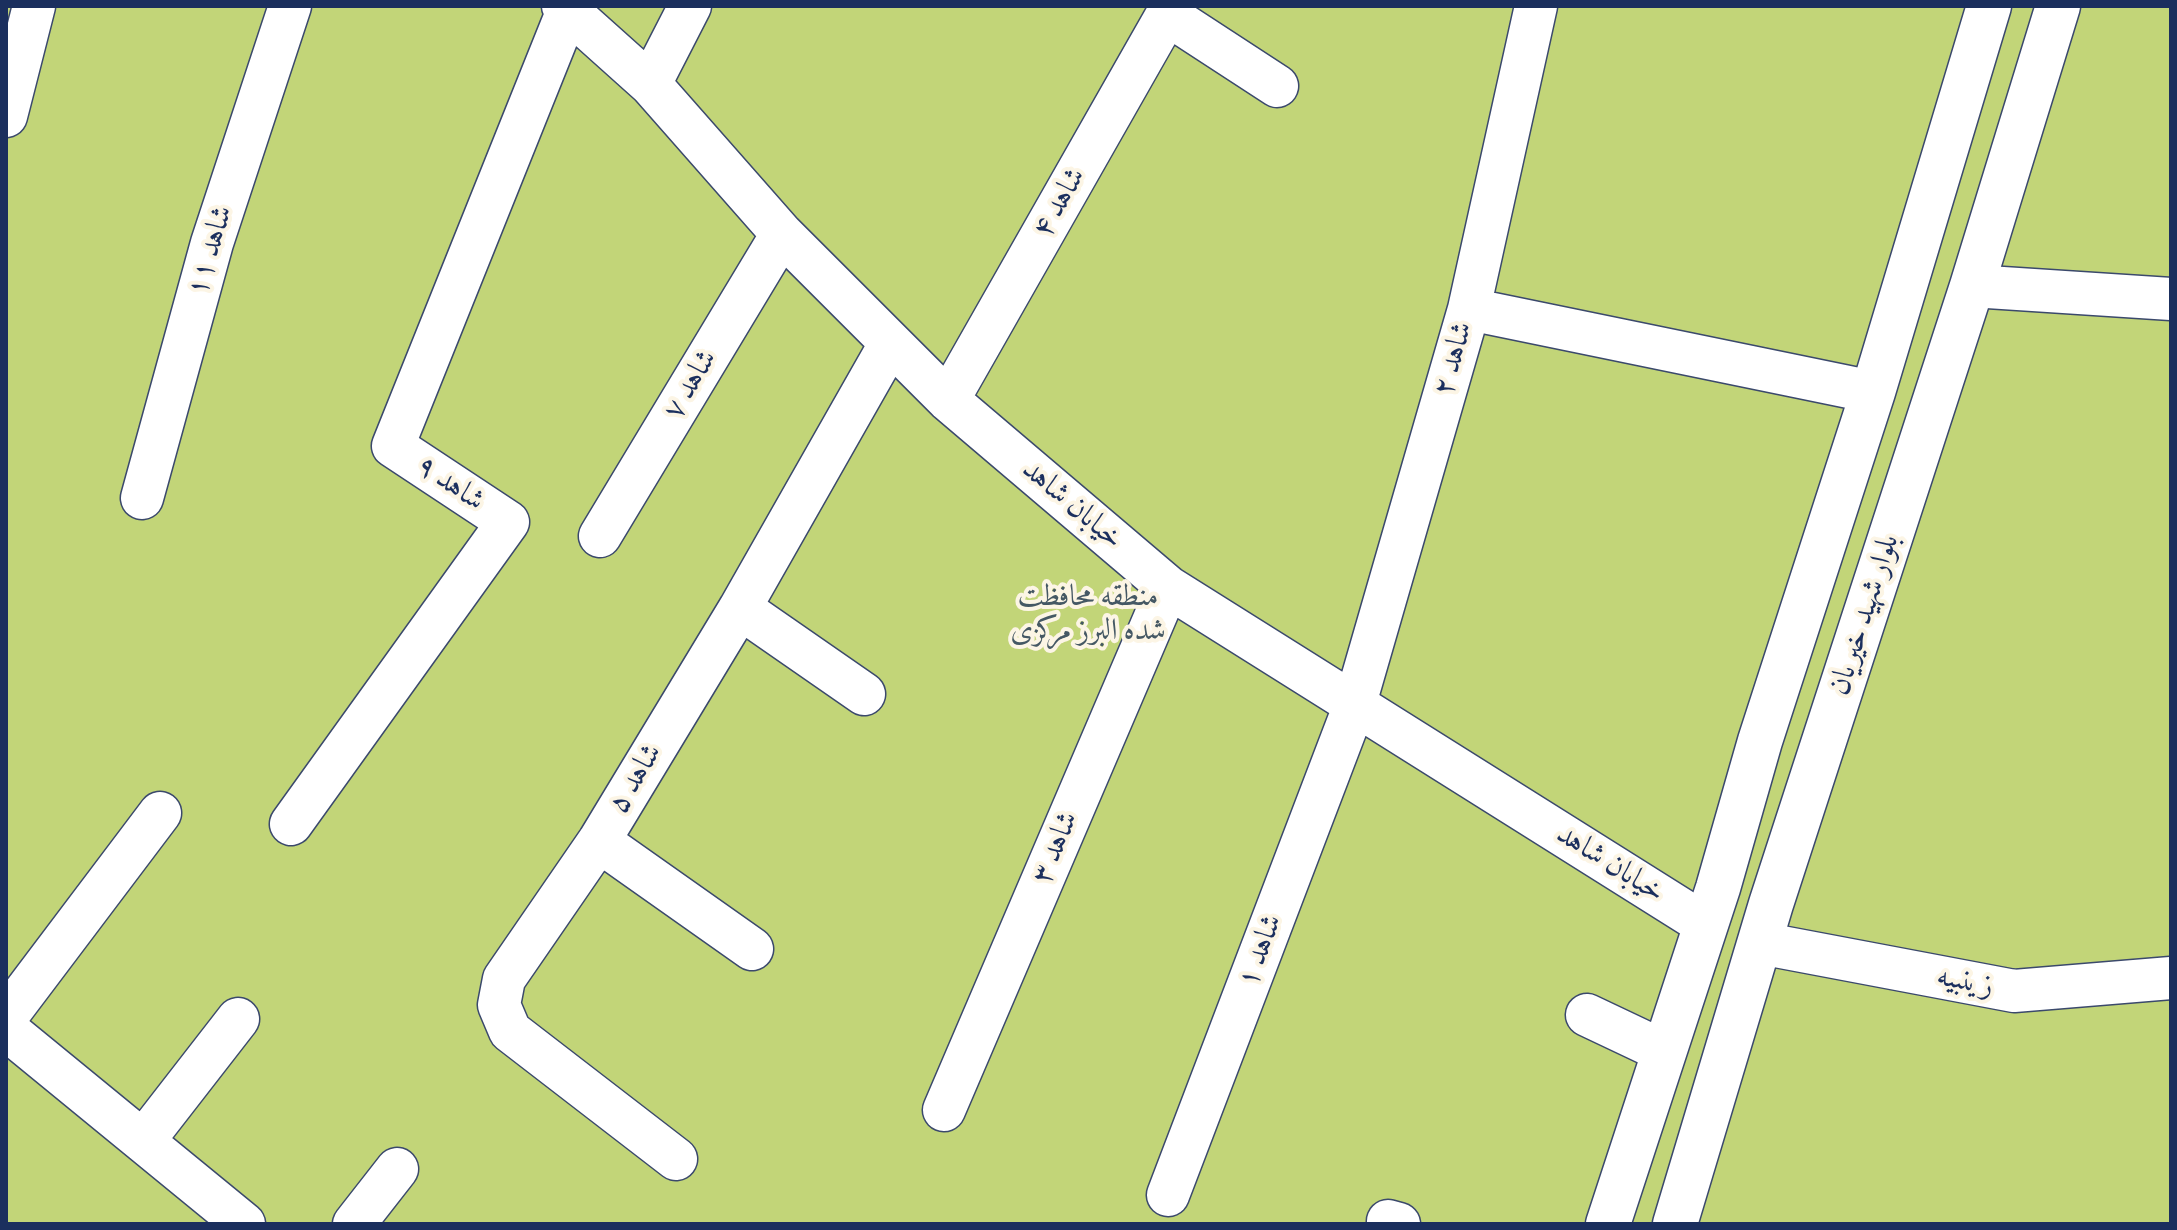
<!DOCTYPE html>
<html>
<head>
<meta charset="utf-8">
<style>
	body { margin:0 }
	#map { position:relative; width:2177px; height:1230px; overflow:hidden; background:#efdebd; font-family:Alegreya,serif }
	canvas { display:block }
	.frame { position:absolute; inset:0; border:8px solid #1b2f5e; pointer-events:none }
</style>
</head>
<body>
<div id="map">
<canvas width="2177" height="1230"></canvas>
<div class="frame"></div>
</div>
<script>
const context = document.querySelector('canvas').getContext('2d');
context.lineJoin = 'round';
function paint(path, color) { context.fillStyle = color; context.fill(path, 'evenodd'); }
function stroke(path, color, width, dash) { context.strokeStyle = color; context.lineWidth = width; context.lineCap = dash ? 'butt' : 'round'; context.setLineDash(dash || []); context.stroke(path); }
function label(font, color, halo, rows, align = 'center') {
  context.font = font + ' Alegreya,Amiri,serif'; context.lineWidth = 8; context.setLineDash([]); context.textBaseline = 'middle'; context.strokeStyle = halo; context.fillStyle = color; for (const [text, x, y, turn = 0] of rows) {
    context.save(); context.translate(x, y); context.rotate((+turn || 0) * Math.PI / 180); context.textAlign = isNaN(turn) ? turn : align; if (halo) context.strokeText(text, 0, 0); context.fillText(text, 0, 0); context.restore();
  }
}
const green = new Path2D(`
	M6,6H2171V1224H6Z`);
const minor = new Path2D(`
	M563,6L650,84L782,234L948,400L1168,587L1706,925
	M1168,15L1277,86
	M650,84L690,6
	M6,116L34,6
	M1972,286L2171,299
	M1469,309L1873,392
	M948,400L1172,6
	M142,498L212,243L290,6
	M600,536L782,234
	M740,608L864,694
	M291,824L508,522L393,446L568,10
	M599,841L752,949
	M1760,943L2014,991L2171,978
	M1587,1015L1663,1051
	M6,1017L160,813
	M6,1029L244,1224
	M944,1110L1168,587
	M144,1140L238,1019
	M676,1159L510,1031L499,1005L504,979L599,841L740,608L890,344
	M1168,1195L1354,707L1469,309L1536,6
	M354,1224L397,1169
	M1388,1224V1221L1399,1224`);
const major = new Path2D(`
	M1608,1224L1718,888L1760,741L1873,392L1989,6
	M1675,1224L1771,904L1972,286L2058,6`);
const streetNames = [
	["شاهد ۴",1060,203,-60],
	["شاهد ۱۱",211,251,-73],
	["شاهد ۲",1454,359,-74],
	["شاهد ۷",691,385,-59],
	["شاهد ۹",450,484,34],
	["خیابان شاهد",1072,505,40],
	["بلوار شهید خیریان",1865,615,-72],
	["شاهد ۵",636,779,-59],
	["شاهد ۳",1056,848,-67],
	["خیابان شاهد",1610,864,32],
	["شاهد ۱",1261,951,-69],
	["زینبیه",1965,982,11]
];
const parkNames = [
	["منطقه محافظت",1088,598],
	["شده البرز مرکزی",1088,632]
];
paint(green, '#c2d578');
stroke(minor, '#3b496c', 45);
stroke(major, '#3b496c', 47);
stroke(minor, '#fff', 42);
stroke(major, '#fff', 44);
label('30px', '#1b2f5e', '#fcf5e5', streetNames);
label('30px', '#455864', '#fcf5e5', parkNames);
</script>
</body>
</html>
